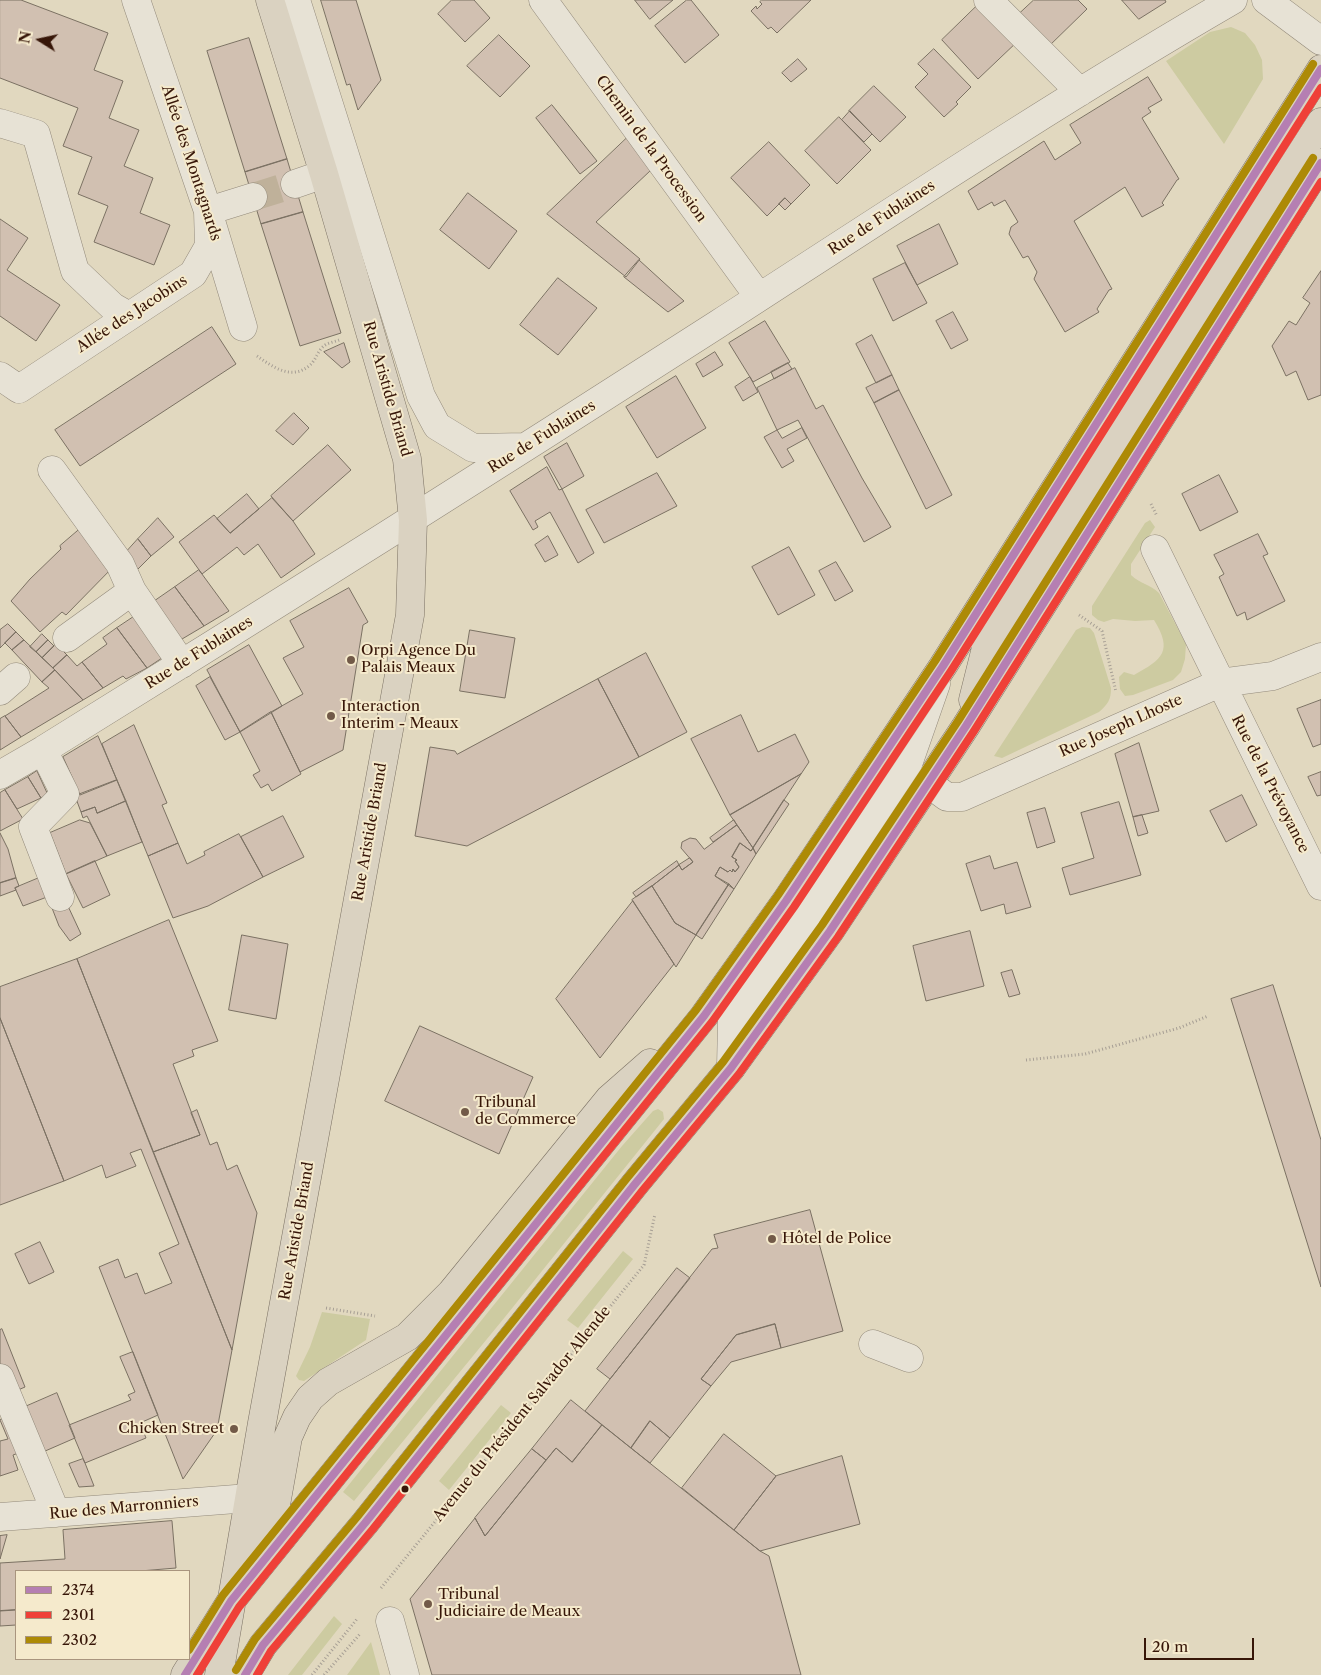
<!DOCTYPE html>
<html>
<head>
<meta charset="utf-8">
<style>
	body { margin:0 }
	#map { position:relative; width:1321px; height:1675px; overflow:hidden; background:#e1d8bf; font-family:"Libre Caslon Text",serif }
	canvas { display:block }
	.legend { position:absolute; left:15px; top:1570px; width:175px; height:90px; box-sizing:border-box; background:#f5eacc; border:1px solid #a9957e; margin:0; padding:6px 9px; list-style:none; font-size:15px; color:#371608 }
	.legend li { display:flex; align-items:center; gap:10px; height:25px }
	.legend b { width:25px; border:1px solid #a9957e }
	.north { position:absolute; left:15px; top:15px; width:50px; height:50px; -webkit-text-stroke:4px #f5eacc; paint-order:stroke; rotate:280deg; font-size:14px; font-weight:700; line-height:20px; text-align:center; color:#371608 }
	.north::after { content:''; display:block; margin:auto; width:18px; height:22px; background:#371608; clip-path:polygon(50% 0,100% 100%,50% 72%,0 100%) }
	.scale { position:absolute; left:1144px; top:1638px; width:110px; height:22px; box-sizing:border-box; border:2px solid #371608; border-top:0; padding-left:6px; font-size:15px; line-height:18px; white-space:nowrap; color:#371608; -webkit-text-stroke:4px #f5eacc; paint-order:stroke }
</style>
</head>
<body>
<div id="map">
<canvas width="1321" height="1675"></canvas>
<ul class="legend">
<li><b style="height:6px;background:#b57fb2"></b>2374</li>
<li><b style="height:6px;background:#ef4038"></b>2301</li>
<li><b style="height:6px;background:#ad8a06"></b>2302</li>
</ul>
<div class="north">N</div>
<div class="scale">20 m</div>
</div>
<script>
const context = document.querySelector('canvas').getContext('2d');
context.lineJoin = 'round';
function paint(path, color) { context.fillStyle = color; context.fill(path, 'evenodd'); }
function stroke(path, color, width, dash) { context.strokeStyle = color; context.lineWidth = width; context.lineCap = dash ? 'butt' : 'round'; context.setLineDash(dash || []); context.stroke(path); }
function label(font, color, halo, rows, align = 'center') {
  context.font = font + ' "Libre Caslon Text",serif'; context.lineWidth = 4; context.setLineDash([]); context.textBaseline = 'middle'; context.strokeStyle = halo; context.fillStyle = color; for (const [text, x, y, turn = 0] of rows) {
    context.save(); context.translate(x, y); context.rotate((+turn || 0) * Math.PI / 180); context.textAlign = isNaN(turn) ? turn : align; if (halo) context.strokeText(text, 0, 0); context.fillText(text, 0, 0); context.restore();
  }
}
const green = new Path2D(`
	M1231,27L1245,33L1255,45L1262,60L1263,79L1224,144L1166,61L1210,32Z
	M1150,520L1155,527L1131,564V575C1140,584 1150,584 1159,593L1186,644L1185,659L1181,672L1173,680L1133,695L1125,696L1120,689L1119,677L1124,672L1134,675C1163,659 1173,651 1154,620L1135,621L1113,619L1104,622L1098,620L1092,615V606L1145,523Z
	M1082,627L1090,628L1094,633L1111,688C1111,700 1108,704 1099,712L1002,758L994,756L1076,630Z
	M658,1109L663,1112L664,1119L505,1317L354,1501L343,1492L622,1146L653,1111Z
	M623,1251L633,1259L578,1328L567,1320Z
	M322,1312L370,1319L366,1340L304,1381L299,1380L296,1376L310,1347Z
	M501,1405L511,1413L449,1490L439,1481Z
	M334,1616L342,1624L302,1675H288Z
	M371,1642L380,1675H347Z`);
const building = new Path2D(`
	M0,0H21L108,33L94,70L123,81L109,118L139,130L124,166L153,178L140,213L170,225L154,265L94,242L108,206L78,194L92,157L63,146L78,108L0,78Z
	M321,0H356L381,80L358,110L350,84L347,85Z
	M452,0H474L490,18L465,42L438,14Z
	M635,0H673L650,19Z
	M687,0H691L719,35L685,63L655,26Z
	M762,0H811L777,33L771,27L768,29L751,11L756,6L757,9L762,4L760,2Z
	M1034,0H1078L1087,9L1047,48L1017,16Z
	M1122,0H1165L1166,2L1139,19Z
	M981,2L1019,40L978,79L942,40Z
	M499,35L530,66L500,97L467,66Z
	M249,38L287,159L245,172L207,51Z
	M934,49L971,87L956,102L958,104L944,117L915,87L928,74L918,64Z
	M798,59L807,69L791,82L782,73Z
	M1148,77L1162,100L1148,108L1151,112L1142,118L1179,179L1177,180L1162,203L1164,205L1142,217L1125,187L1074,221L1112,289L1109,290L1097,309L1099,312L1065,332L1034,279L1037,272L1028,256L1023,258L1009,234L1011,227L1018,222L1005,200L994,206L992,202L978,210L968,191L1044,141L1055,160L1081,143L1070,125Z
	M874,86L906,117L880,142L849,111Z
	M552,105L597,161L580,174L536,118Z
	M850,111L872,134L864,142L842,120Z
	M839,117L871,150L837,184L805,151Z
	M627,138L651,170L596,222L640,259L626,277L547,214Z
	M769,142L810,185L791,204L785,198L767,216L731,178Z
	M287,159L303,212L261,224L245,172Z
	M468,193L517,231L489,269L440,230Z
	M785,198L791,204L785,210L779,204Z
	M303,212L341,333L300,346L261,224Z
	M0,219L28,238L7,270L60,305L36,341L0,316Z
	M939,224L958,264L917,285L897,246Z
	M639,260L684,301L668,312L624,277Z
	M905,263L927,303L893,321L873,279Z
	M1321,271V395L1308,400L1296,371L1286,376L1272,346L1289,321L1296,325L1310,303L1303,298Z
	M558,278L597,308L558,355L520,325Z
	M953,312L968,340L951,349L936,321Z
	M765,321L790,362L753,382L729,343Z
	M212,327L236,364L80,466L55,430Z
	M872,335L892,375L876,383L856,344Z
	M344,343L350,362L342,368L324,352Z
	M715,352L723,365L703,377L696,364Z
	M788,363L792,369L774,379L771,372Z
	M795,368L816,409L823,405L862,478L891,527L864,542L798,420L777,430L757,388Z
	M892,375L899,390L874,403L866,388Z
	M676,376L706,428L657,458L626,407Z
	M750,377L758,392L743,401L735,387Z
	M899,390L952,495L926,509L874,403Z
	M294,413L309,428L293,445L276,431Z
	M802,428L807,438L787,449L794,461L782,468L764,437L777,430L782,438Z
	M567,443L584,476L562,489L544,457Z
	M328,445L351,470L293,521L271,496Z
	M547,467L559,490L562,489L594,553L578,563L550,512L535,521L538,527L533,530L510,491Z
	M657,473L677,506L604,543L586,510Z
	M1219,475L1238,512L1200,531L1182,494Z
	M247,494L259,509L230,533L217,519Z
	M272,498L293,521L315,554L281,578L258,544L244,555L237,547L202,574L179,542L214,515L230,533Z
	M158,518L174,537L151,556L138,539Z
	M87,523L117,563L66,615L62,612L40,632L11,601L30,579L61,549L60,546Z
	M1258,534L1268,554L1263,556L1285,601L1247,620L1245,612L1237,616L1219,577L1224,574L1214,555Z
	M548,536L558,555L545,562L535,545Z
	M138,539L151,556L131,576L120,559Z
	M789,547L815,595L778,615L752,567Z
	M836,562L853,591L835,601L819,571Z
	M199,570L229,611L204,626L175,587Z
	M175,587L204,626L177,642L149,605Z
	M349,588L368,622L363,625L343,750L300,772L271,712L303,694L283,658L304,647L290,621Z
	M138,614L168,654L147,668L117,628Z
	M8,624L16,632L0,648V630Z
	M117,628L147,668L126,679L123,676L103,688L82,662L107,644L103,638Z
	M470,630L515,638L505,698L460,691Z
	M16,632L24,640L12,650L5,643Z
	M42,634L48,640L36,652L30,647Z
	M24,640L55,670L42,682L12,650Z
	M48,640L54,646L42,658L36,652Z
	M56,644L67,655L53,668L42,658Z
	M249,645L282,706L240,732L207,670Z
	M646,653L687,732L639,757L598,679Z
	M67,655L77,666L82,662L103,688L83,700L53,668Z
	M55,670L83,700L21,737L5,716L49,688L42,682Z
	M210,677L240,732L225,740L196,686Z
	M598,679L639,757L467,846L415,836L430,747L455,751L457,754Z
	M1321,700V744L1313,747L1297,709Z
	M271,712L301,774L272,791L268,784L261,788L253,775L260,771L240,732Z
	M741,715L758,752L795,734L809,762L801,774L730,815L691,739Z
	M5,716L21,737L0,750V719Z
	M134,725L167,803L162,805L178,843L148,856L102,744Z
	M98,736L117,780L80,795L63,757Z
	M1139,743L1159,811L1133,817L1115,754Z
	M37,771L48,795L41,798L28,777Z
	M1321,772V795L1317,796L1308,777Z
	M801,774L784,800L753,848L730,815Z
	M28,777L41,798L17,809L5,790Z
	M117,780L126,801L97,813L95,807L81,812L75,796Z
	M5,790L23,819L0,831V793Z
	M1242,795L1257,825L1226,842L1210,811Z
	M784,800L789,804L756,854L753,848Z
	M126,801L142,842L107,856L87,816L83,818L81,812L95,807L97,813Z
	M1119,802L1141,875L1070,895L1062,868L1094,858L1081,813Z
	M1045,808L1055,842L1037,848L1027,813Z
	M1142,815L1148,833L1138,836L1133,817Z
	M283,816L304,857L263,877L241,837Z
	M80,820L90,823L107,856L66,874L50,833Z
	M734,820L737,825L713,842L710,838Z
	M737,825L753,848L751,851L740,843L732,857L737,860L735,861L739,867L735,872L733,869L732,872L730,870L728,872L720,867L715,876L729,884L696,935L675,923L652,886L679,865L682,870L693,862L681,848L682,842L690,838L696,839L704,849Z
	M0,833L8,849L16,878L0,883Z
	M239,834L263,877L208,906L173,918L148,856L178,843L187,864L205,855L204,852Z
	M740,843L751,851L753,848L756,854L734,889L715,876L720,867L728,872L730,870L732,872L733,869L735,872L739,867L735,861L737,860L732,857Z
	M990,856L994,869L1017,862L1031,907L1006,914L1004,904L981,911L966,864Z
	M690,858L693,862L682,870L679,865Z
	M95,861L110,895L83,908L66,874Z
	M677,861L679,865L652,886L636,897L633,893Z
	M16,878L19,886L15,888L16,890L0,896V883Z
	M39,878L47,897L23,906L15,888Z
	M729,884L734,889L702,939L696,935Z
	M652,886L675,923L696,935L676,967L632,900Z
	M633,901L674,964L600,1058L556,999Z
	M67,904L81,934L70,941L59,926L52,908Z
	M169,920L218,1041L192,1050L194,1056L173,1064L200,1135L153,1152L77,959Z
	M970,931L984,986L926,1001L913,946Z
	M242,935L288,944L276,1019L229,1010Z
	M77,959L232,1350L217,1430L183,1479L99,1267L118,1259L125,1278L137,1273L145,1294L172,1283L159,1253L179,1244L141,1149L130,1153L136,1166L106,1178L102,1165L64,1181L0,1018V987Z
	M1012,970L1020,994L1009,997L1001,973Z
	M1273,985L1321,1140V1287L1231,999Z
	M0,1018L64,1181L0,1205Z
	M420,1026L533,1077L499,1154L385,1101Z
	M197,1110L210,1145L217,1142L227,1170L237,1165L257,1213L232,1350L153,1152L200,1135L191,1113Z
	M810,1210L843,1331L781,1348L775,1324L736,1335L701,1379L711,1386L670,1438L650,1421L631,1448L585,1411L712,1249L718,1248L714,1235Z
	M40,1242L54,1272L29,1284L15,1254Z
	M677,1268L690,1278L610,1379L597,1369Z
	M775,1324L781,1348L731,1362L711,1386L701,1379L736,1335Z
	M2,1329L25,1387L11,1393L0,1368V1330Z
	M133,1352L158,1415L140,1423L146,1438L85,1463L69,1425L131,1400L128,1395L135,1392L120,1357Z
	M57,1393L75,1438L36,1455L18,1410Z
	M571,1400L602,1425L572,1462L556,1448L546,1460L532,1449Z
	M12,1415L27,1450L13,1455L18,1470L0,1476V1441L8,1439L0,1420Z
	M650,1421L670,1438L650,1463L631,1448Z
	M602,1425L760,1551L769,1556L801,1675H432L410,1599L475,1518L485,1536L556,1448L572,1462Z
	M724,1434L776,1476L734,1530L682,1488Z
	M532,1449L546,1460L485,1536L475,1518Z
	M842,1456L860,1524L760,1551L734,1530L776,1476Z
	M83,1459L85,1463L94,1486L79,1487L69,1464Z
	M172,1521L176,1568L140,1571H16V1610L0,1611V1563L65,1559L63,1530Z
	M7,1535L0,1559V1536Z
	M16,1610V1625L0,1626V1611Z`);
const minorTunnel = new Path2D(`
	M253,197L295,184`);
const path = new Path2D(`
	M257,356C273,367 292,381 310,365C316,360 318,350 324,346C327,343 334,342 339,340
	M1151,504L1157,516
	M1079,615L1102,631L1116,692
	M1026,1060L1085,1054L1179,1028L1208,1016
	M326,1308L375,1316
	M381,1588L644,1265L655,1214
	M312,1675L357,1619
	M324,1675L360,1634`);
const minor = new Path2D(`
	M136,0L208,211L243,327
	M296,0L421,396L437,426L473,448L525,447
	M543,0L759,297
	M988,0L1080,92
	M1266,0L1321,41
	M0,123L36,134L75,271L113,307L129,316
	M295,184L324,174
	M0,376L19,389L193,274L209,246L208,211L253,197
	M52,470L120,564L132,591
	M1155,549L1321,886
	M67,638L132,591L182,664
	M0,691L16,677
	M43,750L65,794L33,827L60,897
	M0,775L43,750C269,610 494,468 718,324C888,214 1057,102 1233,0
	M928,783L947,797H962L1220,683L1273,676L1321,657
	M731,1068L732,1021L787,946L906,770L936,684
	M873,1344L909,1358
	M0,1378L56,1513
	M0,1517L249,1498
	M390,1621L405,1675`);
const major = new Path2D(`
	M973,700L987,644L1321,122
	M255,1554L274,1516L288,1437L297,1417L310,1398L328,1382L407,1337L451,1293L609,1099L650,1063
	M185,1675L231,1601L704,1016L786,901L943,666L1321,69
	M219,1675L262,1423L410,615L413,520L407,459L324,174L270,0
	M245,1675L263,1645L365,1523L635,1184L731,1068L830,931L966,726L1321,163`);
const bus1 = new Path2D(`
	M185,1675L231,1601L704,1016L786,901L943,666L1321,69
	M245,1675L263,1645L365,1523L635,1184L731,1068L830,931L966,726L1321,163`);
const bus2 = new Path2D(`
	M197,1675L239,1607L712,1022L794,907L951,671L1321,88
	M257,1675L271,1651L373,1529L643,1190L739,1074L838,937L974,731L1321,182`);
const bus3 = new Path2D(`
	M189,1650L223,1595L696,1010L778,895L935,661L1313,64
	M236,1670L255,1639L357,1517L627,1178L723,1062L822,925L958,721L1313,158`);
const markers = [
	[351,660,5,"#725a48"],
	[331,716,5,"#725a48"],
	[465,1112,5,"#725a48"],
	[772,1239,5,"#725a48"],
	[234,1429,5,"#725a48"],
	[405,1489,4.5,"#371608"],
	[428,1604,5,"#725a48"]
];
const streetNames = [
	["Chemin de la Procession",651,149,54],
	["Allée des Montagnards",191,163,72],
	["Rue de Fublaines",882,218,-33],
	["Allée des Jacobins",132,314,-33],
	["Rue Aristide Briand",387,389,74],
	["Rue de Fublaines",542,437,-32],
	["Rue de Fublaines",199,653,-32],
	["Rue Joseph Lhoste",1121,726,-24],
	["Rue de la Prévoyance",1270,784,63],
	["Rue Aristide Briand",370,832,-80],
	["Rue Aristide Briand",297,1231,-80],
	["Avenue du Président Salvador Allende",522,1414,-51],
	["Rue des Marronniers",124,1508,-5]
];
const poiNames = [
	["Orpi Agence Du",361,651],
	["Palais Meaux",361,668],
	["Interaction",341,707],
	["Interim - Meaux",341,724],
	["Tribunal",475,1103],
	["de Commerce",475,1120],
	["Hôtel de Police",782,1239],
	["Chicken Street",224,1429,"right"],
	["Tribunal",438,1595],
	["Judiciaire de Meaux",438,1612]
];
paint(green, '#cdcba1');
paint(building, '#d1c0b1');
stroke(building, '#7b7163', 1);
stroke(minorTunnel, '#bfb19a', 28, [28, 14]);
stroke(minor, '#938a7b', 29);
stroke(major, '#7b7163', 29);
stroke(path, '#a69e94', 3, [1, 2.5]);
stroke(minor, '#e7e2d5', 28);
stroke(major, '#dad2c1', 28);
stroke(bus1, '#b57fb2', 8);
stroke(bus2, '#ef4038', 8);
stroke(bus3, '#ad8a06', 8);
for (const [x, y, r, color] of markers) { const dot = new Path2D(); dot.arc(x, y, r, 0, 2 * Math.PI); context.fillStyle = color; context.fill(dot); stroke(dot, '#f5eacc', 2); }
label('15px', '#371608', '#f5eacc', streetNames);
label('15px', '#371608', '#f5eacc', poiNames, 'left');
</script>
</body>
</html>
